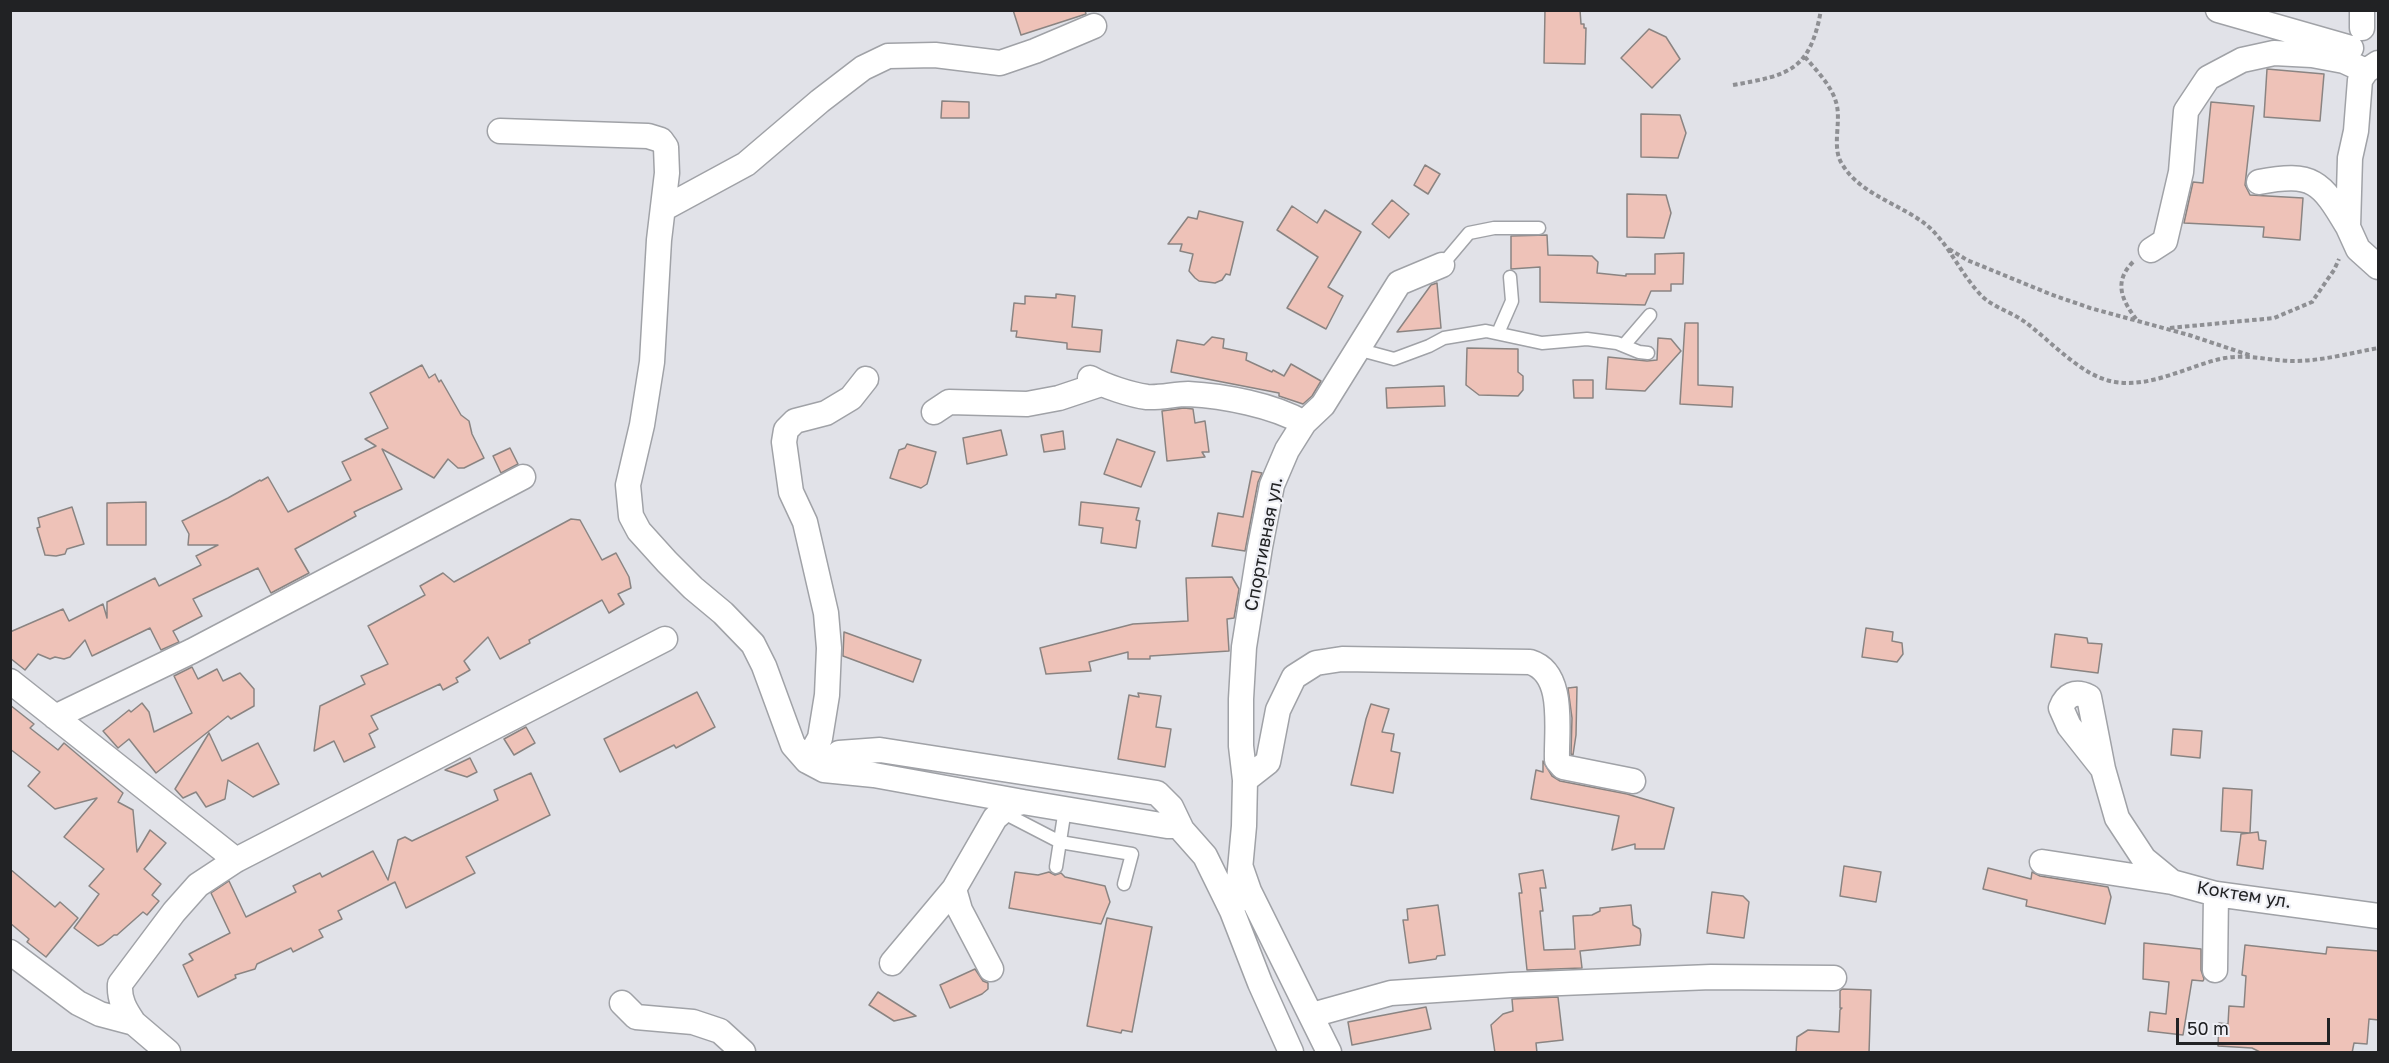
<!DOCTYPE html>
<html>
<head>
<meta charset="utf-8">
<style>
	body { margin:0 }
	#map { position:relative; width:2389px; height:1063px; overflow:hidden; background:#e1e2e8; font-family:"Golos Text",sans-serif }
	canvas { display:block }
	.frame { position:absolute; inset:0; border:12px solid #212224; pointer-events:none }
	.scale { position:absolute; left:2176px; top:1018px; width:154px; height:27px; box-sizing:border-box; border:3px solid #212224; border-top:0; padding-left:8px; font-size:18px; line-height:21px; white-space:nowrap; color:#212224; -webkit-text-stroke:4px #eeeff5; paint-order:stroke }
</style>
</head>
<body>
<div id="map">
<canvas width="2389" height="1063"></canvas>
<div class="frame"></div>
<div class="scale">50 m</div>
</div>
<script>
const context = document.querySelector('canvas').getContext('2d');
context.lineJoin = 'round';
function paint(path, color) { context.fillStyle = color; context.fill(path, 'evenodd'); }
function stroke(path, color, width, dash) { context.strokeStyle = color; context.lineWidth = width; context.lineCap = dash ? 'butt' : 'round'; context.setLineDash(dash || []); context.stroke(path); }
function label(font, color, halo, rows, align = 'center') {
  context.font = font + ' "Golos Text",sans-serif'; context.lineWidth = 4.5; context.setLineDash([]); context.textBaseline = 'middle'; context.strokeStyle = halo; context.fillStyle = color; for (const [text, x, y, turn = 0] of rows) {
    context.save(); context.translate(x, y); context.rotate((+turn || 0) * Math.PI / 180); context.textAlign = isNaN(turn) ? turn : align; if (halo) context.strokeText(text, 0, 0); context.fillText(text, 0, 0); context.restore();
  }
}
const building = new Path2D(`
	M1013,10H1085L1086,14L1021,35Z
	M1545,10H1580L1581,24H1584V28H1586L1585,64L1544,63Z
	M1649,29L1666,37L1680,59L1652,88L1621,58Z
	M2267,69L2324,74L2320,121L2264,117Z
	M942,101L969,102V118H941Z
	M2211,102L2254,106L2245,185L2250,195L2303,198L2300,240L2263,237L2264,227L2184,223L2193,182L2203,183Z
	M1641,114L1680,115L1686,133L1678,158L1641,157Z
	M1425,165L1440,174L1428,194L1414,185Z
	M1627,194L1666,195L1671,213L1664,238L1627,237Z
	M1392,200L1409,214L1389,238L1372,224Z
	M1292,206L1317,223L1325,210L1361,232L1328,287L1343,296L1326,329L1287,308L1318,257L1277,230Z
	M1199,211L1243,222L1230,275L1226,274L1222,280L1215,283L1199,281L1195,278L1189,271L1193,254L1180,251L1182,244H1168L1188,217L1197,219Z
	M1547,235L1548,255L1592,256L1598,262L1597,273L1626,276V274H1655V254L1684,253L1683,284H1671V291H1651L1645,305L1540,302V267L1511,269V236Z
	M1437,283L1441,328L1397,332L1431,285Z
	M1056,294L1075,296L1072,327L1102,330L1100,352L1067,349V343L1016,337L1017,331H1011L1014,303L1025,304V296L1056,298Z
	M1685,323H1698V385L1733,387L1732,407L1680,404Z
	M1212,337L1224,339L1223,348L1247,353L1246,360L1272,372L1273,370L1284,376L1291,364L1321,381L1312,396L1303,404L1279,396V393L1171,372L1177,340L1204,345Z
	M1658,338L1671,339L1681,351L1645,391L1606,389L1608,357L1647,361L1657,360Z
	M1467,348L1518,349V372L1523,376V390L1518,396L1479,395L1466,385Z
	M422,365L429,378L435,374L439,382L441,380L461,415L469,421L472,434L484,458L464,468H458L448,459L434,478L382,449L402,489L354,512L356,516L295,549L309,573L271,593L258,568L193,599L202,616L173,631L179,642L161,650L150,628L92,656L85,640L70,657L64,659L55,657L50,659L38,654L25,670L10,658V632L63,609L69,621L103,604L107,618V602L155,578L159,586L201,565L196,556L218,545H188L189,534L182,521L228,498L260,480L261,481L268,477L288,512L351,480L342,462L376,446L365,439L388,428L370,393Z
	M1573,380H1593V398H1574Z
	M1444,386L1445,406L1387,408L1386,388Z
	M1184,408L1193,409L1195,423L1205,421L1209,452H1202L1205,457L1167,461L1162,411Z
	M1001,430L1007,455L967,464L963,438Z
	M1063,431L1065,449L1044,452L1041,435Z
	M1117,439L1155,452L1141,487L1104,474Z
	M907,444L936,452L927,484L921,488L890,478L899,450L905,448Z
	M510,448L518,464L501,473L493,456Z
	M1252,471L1262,473L1258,482L1245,551L1212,546L1218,513L1243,517Z
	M146,502V545H107V503Z
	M1081,502L1139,508L1136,520L1140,521L1136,548L1101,543L1103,528L1079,525Z
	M72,507L84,544L67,549L65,554L56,556L45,555L37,528L40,527L38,518Z
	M571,519L580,520L602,560L616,553L629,577L631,588L618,594L624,604L609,613L602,600L529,640L530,643L500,659L488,637L464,661L470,670L456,678L458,682L443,690L440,684L371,716L378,729L369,734L375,747L344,762L334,741L314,751L320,706L365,684L361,676L388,664L368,626L425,595L420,586L443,573L454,582Z
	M1232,577L1239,589L1234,618L1227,619L1229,651L1150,656V659H1128V652L1089,662L1091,671L1046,674L1040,648L1133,624L1188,621L1186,578Z
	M1866,628L1893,632L1892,641L1902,643L1903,654L1897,662L1862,657Z
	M844,632L921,660L913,682L843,656Z
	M2055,634L2087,638L2088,643L2102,644L2098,673L2051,667Z
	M192,667L198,679L217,669L223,681L240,673L254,689V706L231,719L228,716L156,773L129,739L118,748L103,731L129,710L131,712L142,703L149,712L154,732L192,713L174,676Z
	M1577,687L1576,735L1573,755L1571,754L1572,718L1568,688Z
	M697,692L715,727L676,748L674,745L620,772L604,739Z
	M1138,693L1161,696L1156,727L1171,729L1165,767L1118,759L1129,695L1139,697Z
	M1371,704L1389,709L1382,732L1394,734L1391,751L1400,753L1393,793L1351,785L1366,719Z
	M10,705L34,724L30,728L58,750L64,743L123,793L118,802L133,810L137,852L150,830L166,843L144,869L161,884L152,895L159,901L147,915L143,912L117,935H114L103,944L98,946L74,928L99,894L89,886L104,869L64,837L97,798L55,809L28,786L40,772L10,749Z
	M526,727L535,743L514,755L504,739Z
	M2173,729L2202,731L2200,758L2171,755Z
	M209,733L222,761L258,743L279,784L253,797L228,780L225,799L206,807L196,792L183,798L175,789Z
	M470,758L477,772L467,777L445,770Z
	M1543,761L1552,776L1560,781L1627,794L1674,808L1664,849H1635V844L1612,850L1619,816L1531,799L1536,770L1543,772Z
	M531,773L550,815L466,857L475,873L406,908L395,882L338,911L342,919L319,930L323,937L293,952L291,948L257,964L255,969L235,975L236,978L198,997L183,965L193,960L189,954L230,933L211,893L229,881L246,917L296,892L293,886L320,873L322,877L373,851L388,880L398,840L405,837L412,841L498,800L494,790Z
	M2223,788L2252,790L2250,833L2221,831Z
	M2258,832L2259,840L2266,841L2263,869L2237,865L2241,834Z
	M1844,866L1881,872L1876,902L1840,896Z
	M1988,868L2031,879L2032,872L2040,876L2108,887L2111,897L2105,924L2026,906L2027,900L1983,889Z
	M10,869L55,907L60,902L78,918L46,957L27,942L29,939L10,923Z
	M1543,870L1546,888H1540L1543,911H1540L1544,950L1575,949L1573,916L1592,915L1600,911V908L1631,905L1633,925L1640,929L1641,935L1640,945L1580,951L1582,968L1527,970L1519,893H1522L1519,874Z
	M1015,872L1038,875L1049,872L1055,875L1061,873L1065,877L1105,886L1110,902L1101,924L1009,908Z
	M1712,892L1743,896L1749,902L1744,938L1707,933Z
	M1438,905L1445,955L1437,956L1436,959L1409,963L1403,920H1408L1407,909Z
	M1107,918L1152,927L1132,1032L1122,1030L1121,1033L1087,1026Z
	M2144,943L2201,949V970L2204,979L2203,981L2192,980L2183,1035L2148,1031L2150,1012L2166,1014L2169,982L2143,979Z
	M2245,945L2326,954L2327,947L2379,951V1020L2369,1019L2367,1044L2354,1043L2352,1053H2262L2252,1048L2218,1046L2219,1023L2228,1024L2229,1006L2244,1007L2246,976L2242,975Z
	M975,969L983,981L988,983V989L982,994L950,1008L940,985Z
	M1842,989L1871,990L1869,1053H1796L1797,1037L1808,1030L1839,1032L1840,1010L1842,1008H1840V991Z
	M878,992L916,1016L894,1021L869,1005Z
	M1558,997L1563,1040L1536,1043L1537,1053H1495L1491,1025L1503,1014L1513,1011L1512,999Z
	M1426,1007L1431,1029L1352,1045L1348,1022Z`);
const path = new Path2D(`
	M1805,57C1816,70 1831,85 1836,102C1842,121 1831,147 1842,164C1861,196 1903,204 1930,228C1950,247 1960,272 1979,293C1991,307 2010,311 2025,322C2051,341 2082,377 2115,382C2153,388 2189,365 2225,358C2248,354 2271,361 2293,361C2322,361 2351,353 2378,348
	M1733,85C1789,75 1810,71 1821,10
	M1949,249L1967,260L2050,294L2090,308L2189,335L2252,356
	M2133,262C2113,282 2122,300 2136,319
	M2170,328L2274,318L2312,302L2334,270L2339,259`);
const service = new Path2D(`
	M1442,265L1469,233L1494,228H1539
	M1498,333L1512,301L1510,277
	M1625,344L1650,315
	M1357,349L1394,359L1429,346L1444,338L1486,331L1542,343L1587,339L1617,343L1639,352L1648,353
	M1002,812L1060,842L1132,854L1124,884
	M1056,867L1065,809`);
const minor = new Path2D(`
	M2218,10L2351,48
	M2362,10V28
	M2378,63L2366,71L2360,80L2356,131L2350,158L2348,227L2358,249L2378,267
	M500,131L648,136L661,140L666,147L667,173L659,240L652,362L642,425L628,485L631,516L639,531L667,562L693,588L723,613L753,644L764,666L793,745L807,761L824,770L839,753L880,750L1157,793L1171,807L1182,830L1205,856L1232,911L1260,983L1291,1052
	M2259,182C2313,172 2321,181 2348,227
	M663,209L746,164L820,101L863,68L888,56L935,55L1000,63L1035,51L1094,26
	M2151,250L2165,241L2181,172L2186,111L2208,78L2242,60L2274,53L2312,55L2344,61L2366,71
	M1090,378C1104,386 1131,395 1147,397C1160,398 1175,394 1188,394C1224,396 1273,405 1304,423
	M934,412L949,402L1027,404L1059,398L1101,384
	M10,681L236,860
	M55,717L192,651L523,477
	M807,761L820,738L827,695L829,648L826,613L805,522L791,492L784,442L786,430L795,421L826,413L851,398L866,379
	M2103,769L2069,726L2061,708C2066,695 2075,690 2089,697L2103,769L2117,818L2144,859L2172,882L2216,894L2378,916
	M824,770L874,775L1023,802
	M1245,780L1268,762L1278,710L1294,677L1316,663L1342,659L1530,662C1566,673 1556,730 1557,760L1563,767L1633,781
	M2042,862L2172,882
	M1241,868L1249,891L1329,1052
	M954,889L960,910L991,969
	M1232,911L1238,891L1244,826L1245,780L1241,746V699L1244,647L1260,547L1272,485L1287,450L1304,423L1323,405L1399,283L1442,265
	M10,952L78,1003L100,1014L134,1023L168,1052
	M892,963L954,889L995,818L1010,805L1023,802L1167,826H1180
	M2215,970L2216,894
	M622,1003L636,1017L693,1022L720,1031L743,1052
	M1312,1015L1391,993L1511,985L1711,977L1834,978
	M134,1023C125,1010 119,1000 120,984L174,912L198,885L236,860L665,639`);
const streetNames = [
	["Спортивная ул.",1264,544,-79],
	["Коктем ул.",2244,895,9]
];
paint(building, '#eec2b8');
stroke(building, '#8a8482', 1.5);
stroke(service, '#a0a2a7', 15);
stroke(minor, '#a0a2a7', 27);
stroke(path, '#8e8f93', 4, [4.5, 3]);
stroke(service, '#fff', 12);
stroke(minor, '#fff', 24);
label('18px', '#212224', '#eeeff5', streetNames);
</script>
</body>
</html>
